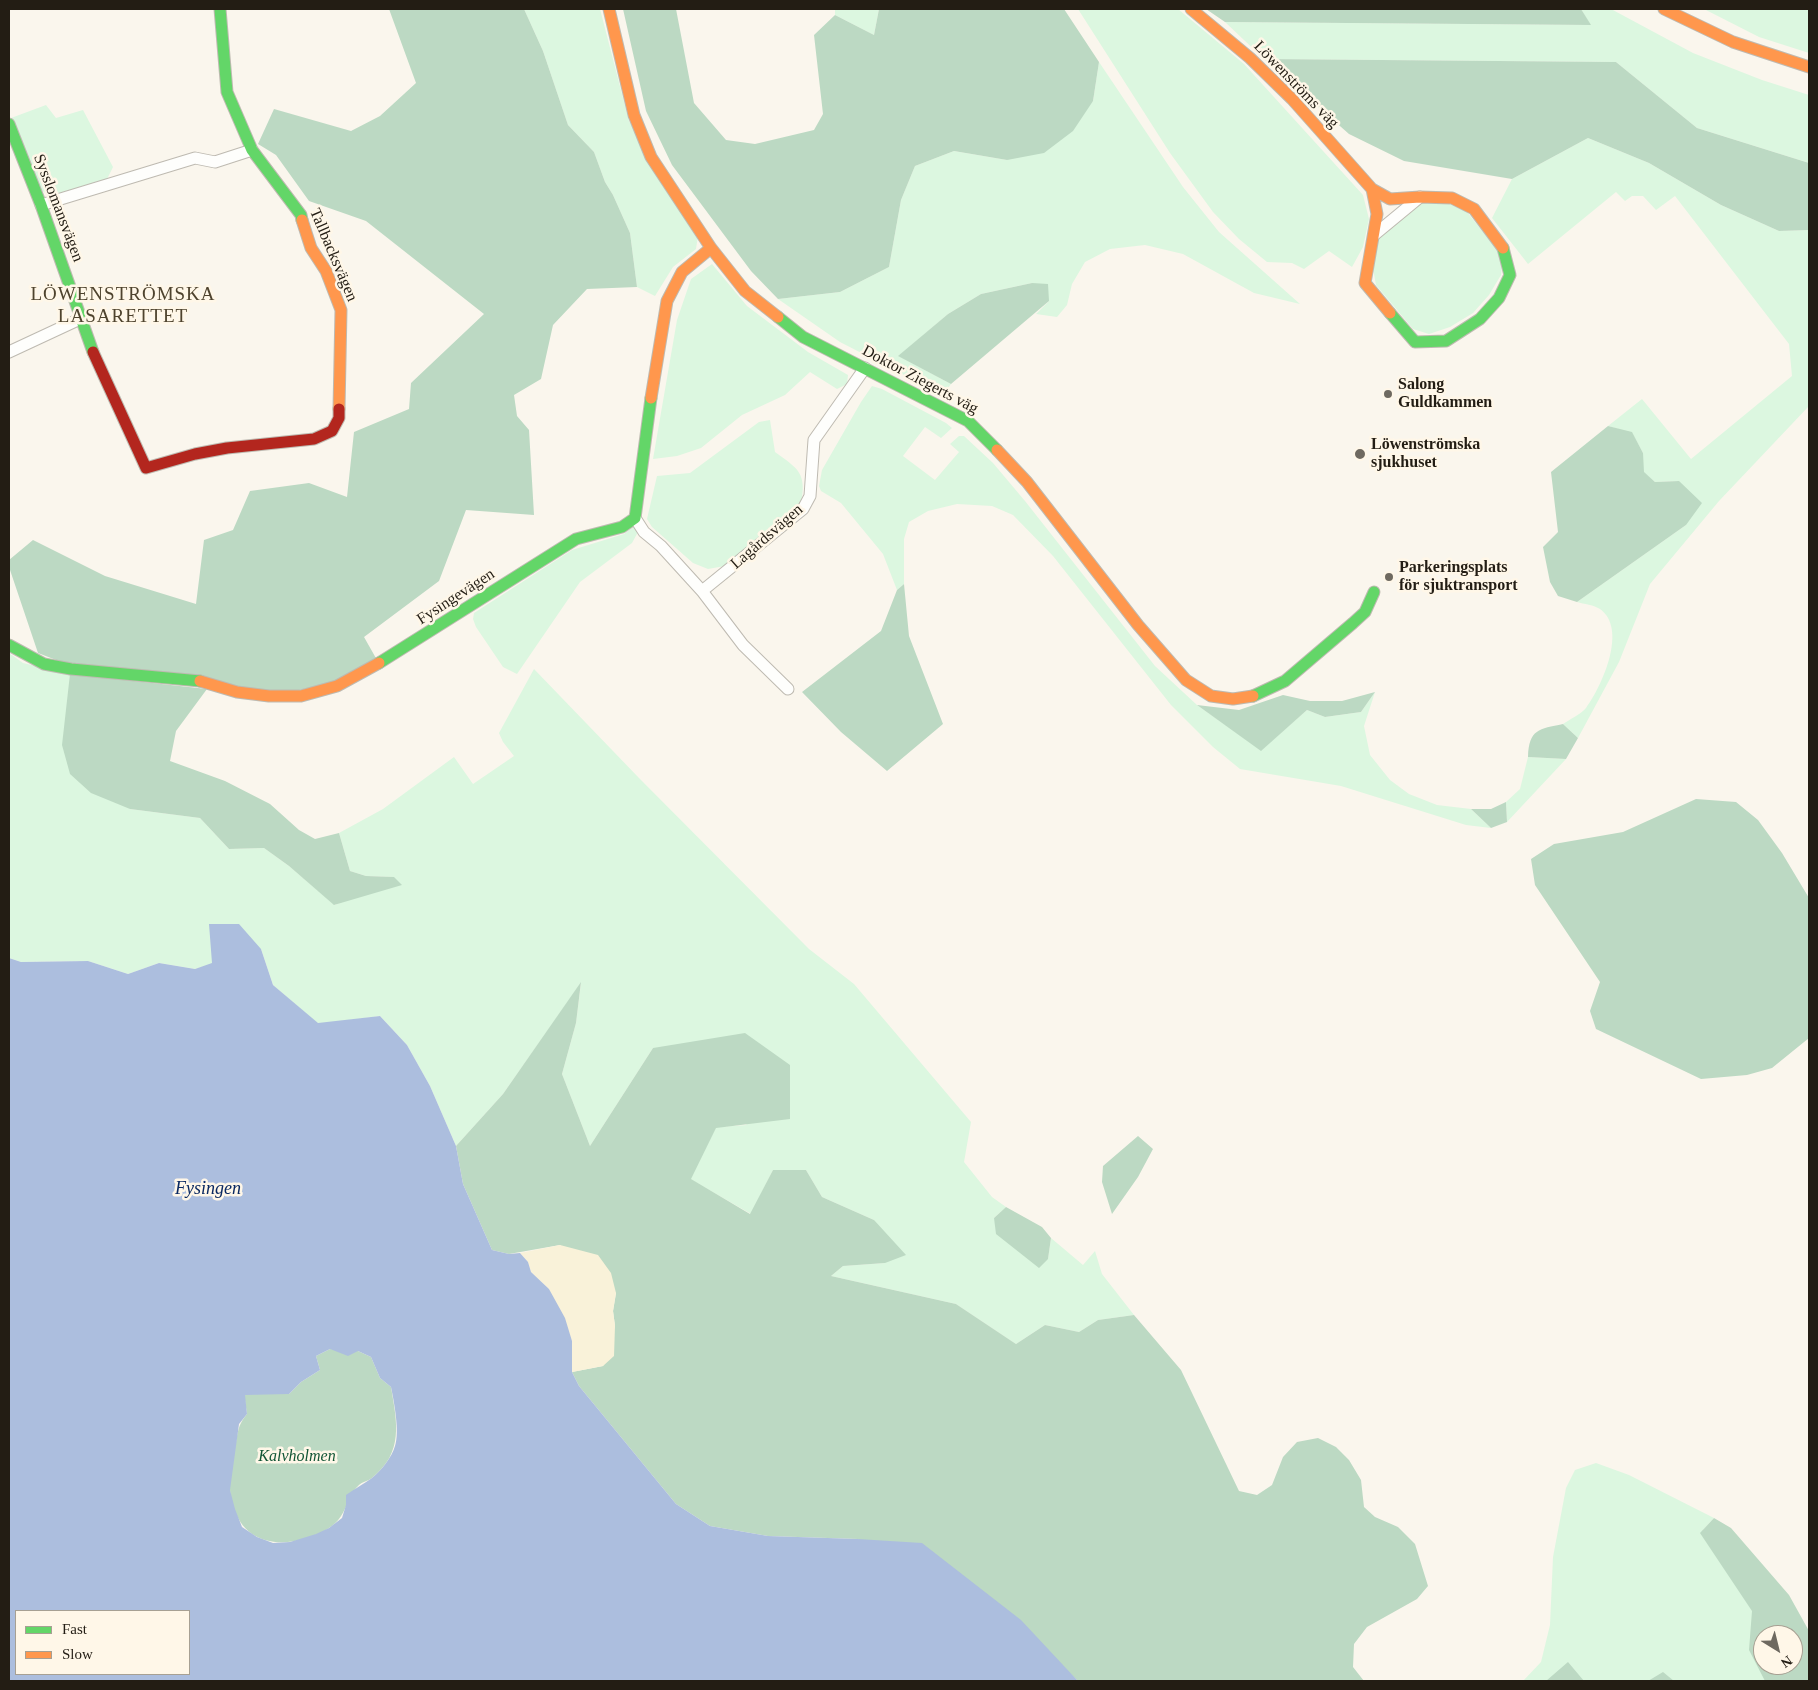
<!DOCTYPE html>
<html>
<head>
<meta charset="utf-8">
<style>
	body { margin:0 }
	#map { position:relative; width:1818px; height:1690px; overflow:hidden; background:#faf6ed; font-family:Georgia,serif }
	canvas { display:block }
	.frame { position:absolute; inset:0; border:10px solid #231d14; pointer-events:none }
	.legend { position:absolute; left:15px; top:1610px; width:175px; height:65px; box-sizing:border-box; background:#fff7e8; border:1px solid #a7a093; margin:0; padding:6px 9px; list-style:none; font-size:15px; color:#231d14 }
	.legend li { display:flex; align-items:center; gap:10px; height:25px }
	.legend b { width:25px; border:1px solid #a7a093 }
	.north { position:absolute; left:1753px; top:1625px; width:50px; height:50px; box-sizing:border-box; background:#fff7e8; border:1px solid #a7a093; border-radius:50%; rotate:144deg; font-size:14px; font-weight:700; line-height:20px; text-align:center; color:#231d14 }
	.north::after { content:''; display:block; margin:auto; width:18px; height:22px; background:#6e6960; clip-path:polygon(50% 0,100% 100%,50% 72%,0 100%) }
</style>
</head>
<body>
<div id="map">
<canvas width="1818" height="1690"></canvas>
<div class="frame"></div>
<ul class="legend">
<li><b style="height:6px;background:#63d668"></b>Fast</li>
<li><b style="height:6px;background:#ff974d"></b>Slow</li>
</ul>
<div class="north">N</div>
</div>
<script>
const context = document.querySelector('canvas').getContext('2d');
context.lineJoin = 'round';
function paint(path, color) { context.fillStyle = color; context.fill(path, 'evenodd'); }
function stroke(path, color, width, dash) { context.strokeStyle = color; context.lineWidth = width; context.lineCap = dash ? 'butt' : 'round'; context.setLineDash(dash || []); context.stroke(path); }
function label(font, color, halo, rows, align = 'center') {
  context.font = font + ' Georgia,serif'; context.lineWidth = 5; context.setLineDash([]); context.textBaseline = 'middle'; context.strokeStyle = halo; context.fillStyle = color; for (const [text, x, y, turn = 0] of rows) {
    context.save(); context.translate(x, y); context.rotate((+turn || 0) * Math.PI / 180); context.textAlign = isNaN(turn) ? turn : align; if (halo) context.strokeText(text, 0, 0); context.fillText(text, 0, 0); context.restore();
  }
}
const green = new Path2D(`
	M524,9H600L629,121L698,236L696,249L673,267L655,296L637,287L630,233L613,195L605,182L594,152L568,125L543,51Z
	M835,9H879L874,35L835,15Z
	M1078,9H1178L1244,64L1363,195L1369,219L1363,247L1352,267L1329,251L1304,269L1292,263L1267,262L1239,239L1213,212L1170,153Z
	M1581,9H1611L1693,53L1762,80L1809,95V163L1697,128L1616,62L1264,59L1225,22L1590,25Z
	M1704,9H1809V53L1759,37Z
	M1099,62L1183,187L1219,232L1300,304L1254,293L1183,254L1145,245L1110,249L1085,262L1072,284L1067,305L1057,317L1036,314L1049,301L1032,283L981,294L948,314L899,356L951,384L943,395L840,342L778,299L840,292L889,267L901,200L915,166L954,151L1007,160L1093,101Z
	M46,105L56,118L83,110L113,167L106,181L51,198L39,188L11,118Z
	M1588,138L1649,163L1721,205L1779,231L1809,230V406L1719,501L1650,584L1619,662L1578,738L1563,724C1570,719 1580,715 1586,708C1602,686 1628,629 1600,609C1594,605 1584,604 1577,602L1686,525L1679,481L1655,482L1643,472V453L1632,433L1608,426L1642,399L1691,459L1792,376L1789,344L1675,196L1656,210L1643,196H1632L1625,201L1616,192L1528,264L1492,218L1512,179Z
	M1423,202L1447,203L1467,212L1499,252L1502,265L1501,275L1489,295L1473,313L1450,327L1429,334L1413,329L1376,285L1372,263L1377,240L1392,225Z
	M712,264L747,306L808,352L848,375L847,384L837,389L810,372L785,395L742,415L701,448L677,456L653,459L677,320L691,279Z
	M872,386L882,389L946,423L952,428L941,438L925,427L903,456L935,480L959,452L950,444L959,436H964L993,463L1025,501L1155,666L1197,705L1261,750L1307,710L1325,717L1361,712L1375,692L1364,726L1370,755L1390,780L1409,794L1437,805L1471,809L1491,828L1466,825L1341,786L1240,769L1213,747L1171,705L1053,556L1013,515L992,506L957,504L928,511L909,522L904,539V584L897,590L883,554L841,503L821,491L819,486L822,470L861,402Z
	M770,420L775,452C798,469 807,472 801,504L725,566L708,569L693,563L652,527L647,519L657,476L690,473L759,422Z
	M634,526L638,532L632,543L580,582L517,674L503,667L476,627L473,619L474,613L572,550L624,534Z
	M9,653L23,663L70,674L130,809L200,818L229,849L264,848L289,866L335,905L393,877L366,876L350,871L339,833L383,809L454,757L473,784L514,756L503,742L499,733L534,669L639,778L809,949L854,984L971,1122L964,1162L992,1197L1006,1207L994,1218L1048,1259L1051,1238L1083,1265L1095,1251L1102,1274L1134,1315L1098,1320L1079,1332L1045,1325L1016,1344L956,1304L831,1276L843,1266L885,1263L874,1220L822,1197L806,1170H773L751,1214L690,1179L716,1127L747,1125L653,1048L590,1146L562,1074L576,1023L581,983L503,1094L456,1146L430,1086L407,1045L380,1016L318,1024L273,985L261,949L195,969L159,963L128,974L88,961L21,962L9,958Z
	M1528,757L1566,759L1507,822L1506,802L1520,789Z
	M1596,1463L1629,1475L1714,1518L1703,1530L1775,1635H1763V1665L1809,1681H1523L1541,1662L1550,1625L1553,1557L1566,1488L1575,1470Z`);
const forest = new Path2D(`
	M389,9H524L543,51L568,125L594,152L605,182L613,195L630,233L637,287L587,289L553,325L541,379L514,395L517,416L529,430L534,515L466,510L439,581L364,637L377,660L335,682L295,691H266L69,665L38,653L9,567V560L33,540L105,576L196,604L204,540L233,530L250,491L309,483L347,497L354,432L409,409L411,383L484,314L366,221L309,201L276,155L258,144L274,109L351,131L380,116L416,83Z
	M623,9H676L694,103L726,140L755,144L814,130L823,114L814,35L835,15L874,35L879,9H1064L1099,62L1093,101L1073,131L1044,153L1007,160L954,151L915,166L901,200L889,267L840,292L778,299L751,271L672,165L646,111Z
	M1206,9H1581L1591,25L1225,22Z
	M1264,59L1616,62L1697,128L1809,163V230L1779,231L1721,205L1649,163L1588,138L1512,179L1404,161L1349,134Z
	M1032,283L1048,284L1049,301L951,384L898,356L948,314L981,294Z
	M1608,426L1632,432L1643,453L1644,472L1655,482L1679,481L1702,503L1686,525L1577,602L1558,596L1550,582L1543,547L1558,532L1551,472Z
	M904,584L909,636L943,724L887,771L841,732L802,692L881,631L897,590Z
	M70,674L207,689L176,731L170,761L225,781L270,804L299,830L315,839L339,833L350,871L366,876L394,877L402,885L334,905L289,866L264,848L229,849L200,818L130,809L91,793L70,774L62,745Z
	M1375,692L1361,712L1325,717L1307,710L1261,751L1197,705L1239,710L1283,695L1310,701H1342Z
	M1563,724L1578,738L1566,759L1528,757C1529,729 1539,729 1563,724Z
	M1696,799L1736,802L1758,820L1782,853L1809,898V1038L1772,1068L1747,1075L1701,1079L1596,1029L1590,1011L1600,982L1535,885L1531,859L1554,844L1623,832Z
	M1506,802L1507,822L1491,828L1471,809H1491Z
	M581,982L576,1023L562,1074L590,1146L653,1048L745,1033L790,1065V1119L716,1128L691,1179L750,1214L773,1170H806L822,1197L874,1220L906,1255L885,1263L843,1266L831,1276L956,1304L1016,1344L1045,1325L1079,1332L1098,1320L1134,1315L1181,1370L1239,1491L1257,1495L1272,1485L1283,1457L1297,1442L1318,1438L1336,1447L1349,1460L1361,1480L1364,1507L1375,1517L1398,1527L1415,1544L1428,1586L1417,1599L1367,1627L1354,1644L1353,1667L1364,1681H1078L1062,1666L858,1539L768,1536L710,1526L676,1504L579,1386L572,1372L603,1366L615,1326L613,1311L616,1293L560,1245L509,1254L492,1250L463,1184L456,1146L503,1094Z
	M1138,1136L1153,1149L1138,1177L1112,1214L1102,1182L1103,1166Z
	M1006,1207L1042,1227L1051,1238L1048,1259L1039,1268L996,1234L994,1218Z
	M330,1349L358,1351L371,1357L380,1378L391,1387C397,1423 404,1452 372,1478C368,1481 362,1482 359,1485C345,1498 348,1516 329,1528C295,1549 245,1551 233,1505C232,1500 230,1495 230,1490C229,1478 232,1464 234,1452C238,1436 236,1427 247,1414L244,1394H289L301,1382L320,1370L316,1356Z
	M1714,1518L1731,1528L1789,1595L1809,1631V1681H1765L1749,1650L1752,1611L1700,1533ZM1763,1635H1793V1665H1763Z
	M1568,1662L1584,1681H1546Z
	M1663,1672L1674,1681H1648Z`);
const sand = new Path2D(`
	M560,1245L598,1255L611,1273L616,1293L613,1311L615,1326L614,1356L603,1366L572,1372V1341L549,1289L531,1272L528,1262L520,1253Z`);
const water = new Path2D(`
	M209,924H239L261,949L273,985L318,1023L380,1016L407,1045L430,1086L456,1146L463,1184L492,1250L509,1254L520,1253L528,1262L531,1272L549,1289L565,1318L572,1341V1372L579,1386L676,1504L710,1526L768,1536L858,1539L922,1543L1021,1620L1078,1681H9V958L21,962L88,961L128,974L159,963L195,969L212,963ZM330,1349L348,1356L358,1351L371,1357L380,1378L391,1387C394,1402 400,1432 395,1446C392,1457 381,1471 372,1478C364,1484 354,1489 346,1495V1505L342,1518L329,1528L316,1534L290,1542L273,1543L257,1537L242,1527L235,1509L230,1490L239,1424L247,1414L245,1395L289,1394L301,1382L320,1370L316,1356ZM16,1611H189V1674H16Z`);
const street = new Path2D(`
	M41,205L195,158L215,162L252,150
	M1374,235L1420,197
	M9,352L82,318
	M635,518L644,532L661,546L702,591L743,645L788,689
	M702,591L803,509L810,496L814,440L865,368`);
const fast = new Path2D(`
	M220,9L227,92L252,150L301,215L302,220
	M9,124L41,205L93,352
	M1390,313L1415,342L1446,341L1480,319L1499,298L1510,275L1503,248
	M778,317L803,337L968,421L997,450
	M9,645L44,664L71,669L200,681
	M379,663L576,539L622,527L635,518L651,398
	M1253,696L1285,681L1353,623L1365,612L1374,592`);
const slow = new Path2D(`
	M609,9L634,115L651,157L711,248L745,291L778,317
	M1191,9L1250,58L1292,99L1372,189L1390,199L1420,197L1452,198L1474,209L1503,248
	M1664,9L1733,42L1809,67
	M1372,189L1377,214L1365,283L1390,313
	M302,220L311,248L326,271L341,310L339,409
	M651,398L667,301L682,272L711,248
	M997,450L1027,482L1138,625L1186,680L1211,696L1233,699L1253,696
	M200,681L237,692L269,696H301L337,686L379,663`);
const jam = new Path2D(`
	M93,352L146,468L195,454L227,448L314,439L332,431L339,418V409`);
const markers = [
	[1388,394,5,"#6e6960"],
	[1360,454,6,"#6e6960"],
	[1389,577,5,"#6e6960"]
];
const streetNames = [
	["Löwenströms väg",1296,85,46],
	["Sysslomansvägen",58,208,69],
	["Tallbacksvägen",333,255,67],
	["Doktor Ziegerts väg",920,380,28],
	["Lagårdsvägen",767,537,-41],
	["Fysingevägen",456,597,-33]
];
const poiNames = [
	["Salong",1398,385],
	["Guldkammen",1398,403],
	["Löwenströmska",1371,445],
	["sjukhuset",1371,463],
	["Parkeringsplats",1399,568],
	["för sjuktransport",1399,586]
];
const parkNames = [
	["Kalvholmen",297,1457]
];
const waterNames = [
	["Fysingen",208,1189]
];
const quarterNames = [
	["LÖWENSTRÖMSKA",123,295],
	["LASARETTET",123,317]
];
paint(green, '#dcf7e0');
paint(forest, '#bcd9c3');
paint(sand, '#f9f2d9');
paint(water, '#acbede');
stroke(street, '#bebab1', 13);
stroke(fast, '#bebab1', 13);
stroke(slow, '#bebab1', 13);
stroke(jam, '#bebab1', 13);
stroke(street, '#fefefc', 11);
stroke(fast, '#63d668', 11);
stroke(slow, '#ff974d', 11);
stroke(jam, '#b3261e', 11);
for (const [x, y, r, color] of markers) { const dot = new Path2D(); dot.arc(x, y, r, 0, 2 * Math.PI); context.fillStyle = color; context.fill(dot); stroke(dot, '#fff7e8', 2); }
label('16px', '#231d14', '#fff7e8', streetNames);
label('bold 16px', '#231d14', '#fff7e8', poiNames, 'left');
label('italic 16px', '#125636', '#fff7e8', parkNames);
label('italic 18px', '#092861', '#fff7e8', waterNames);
context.letterSpacing = '1px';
label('19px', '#4e432e', '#fff7e8', quarterNames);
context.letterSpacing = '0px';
</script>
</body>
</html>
